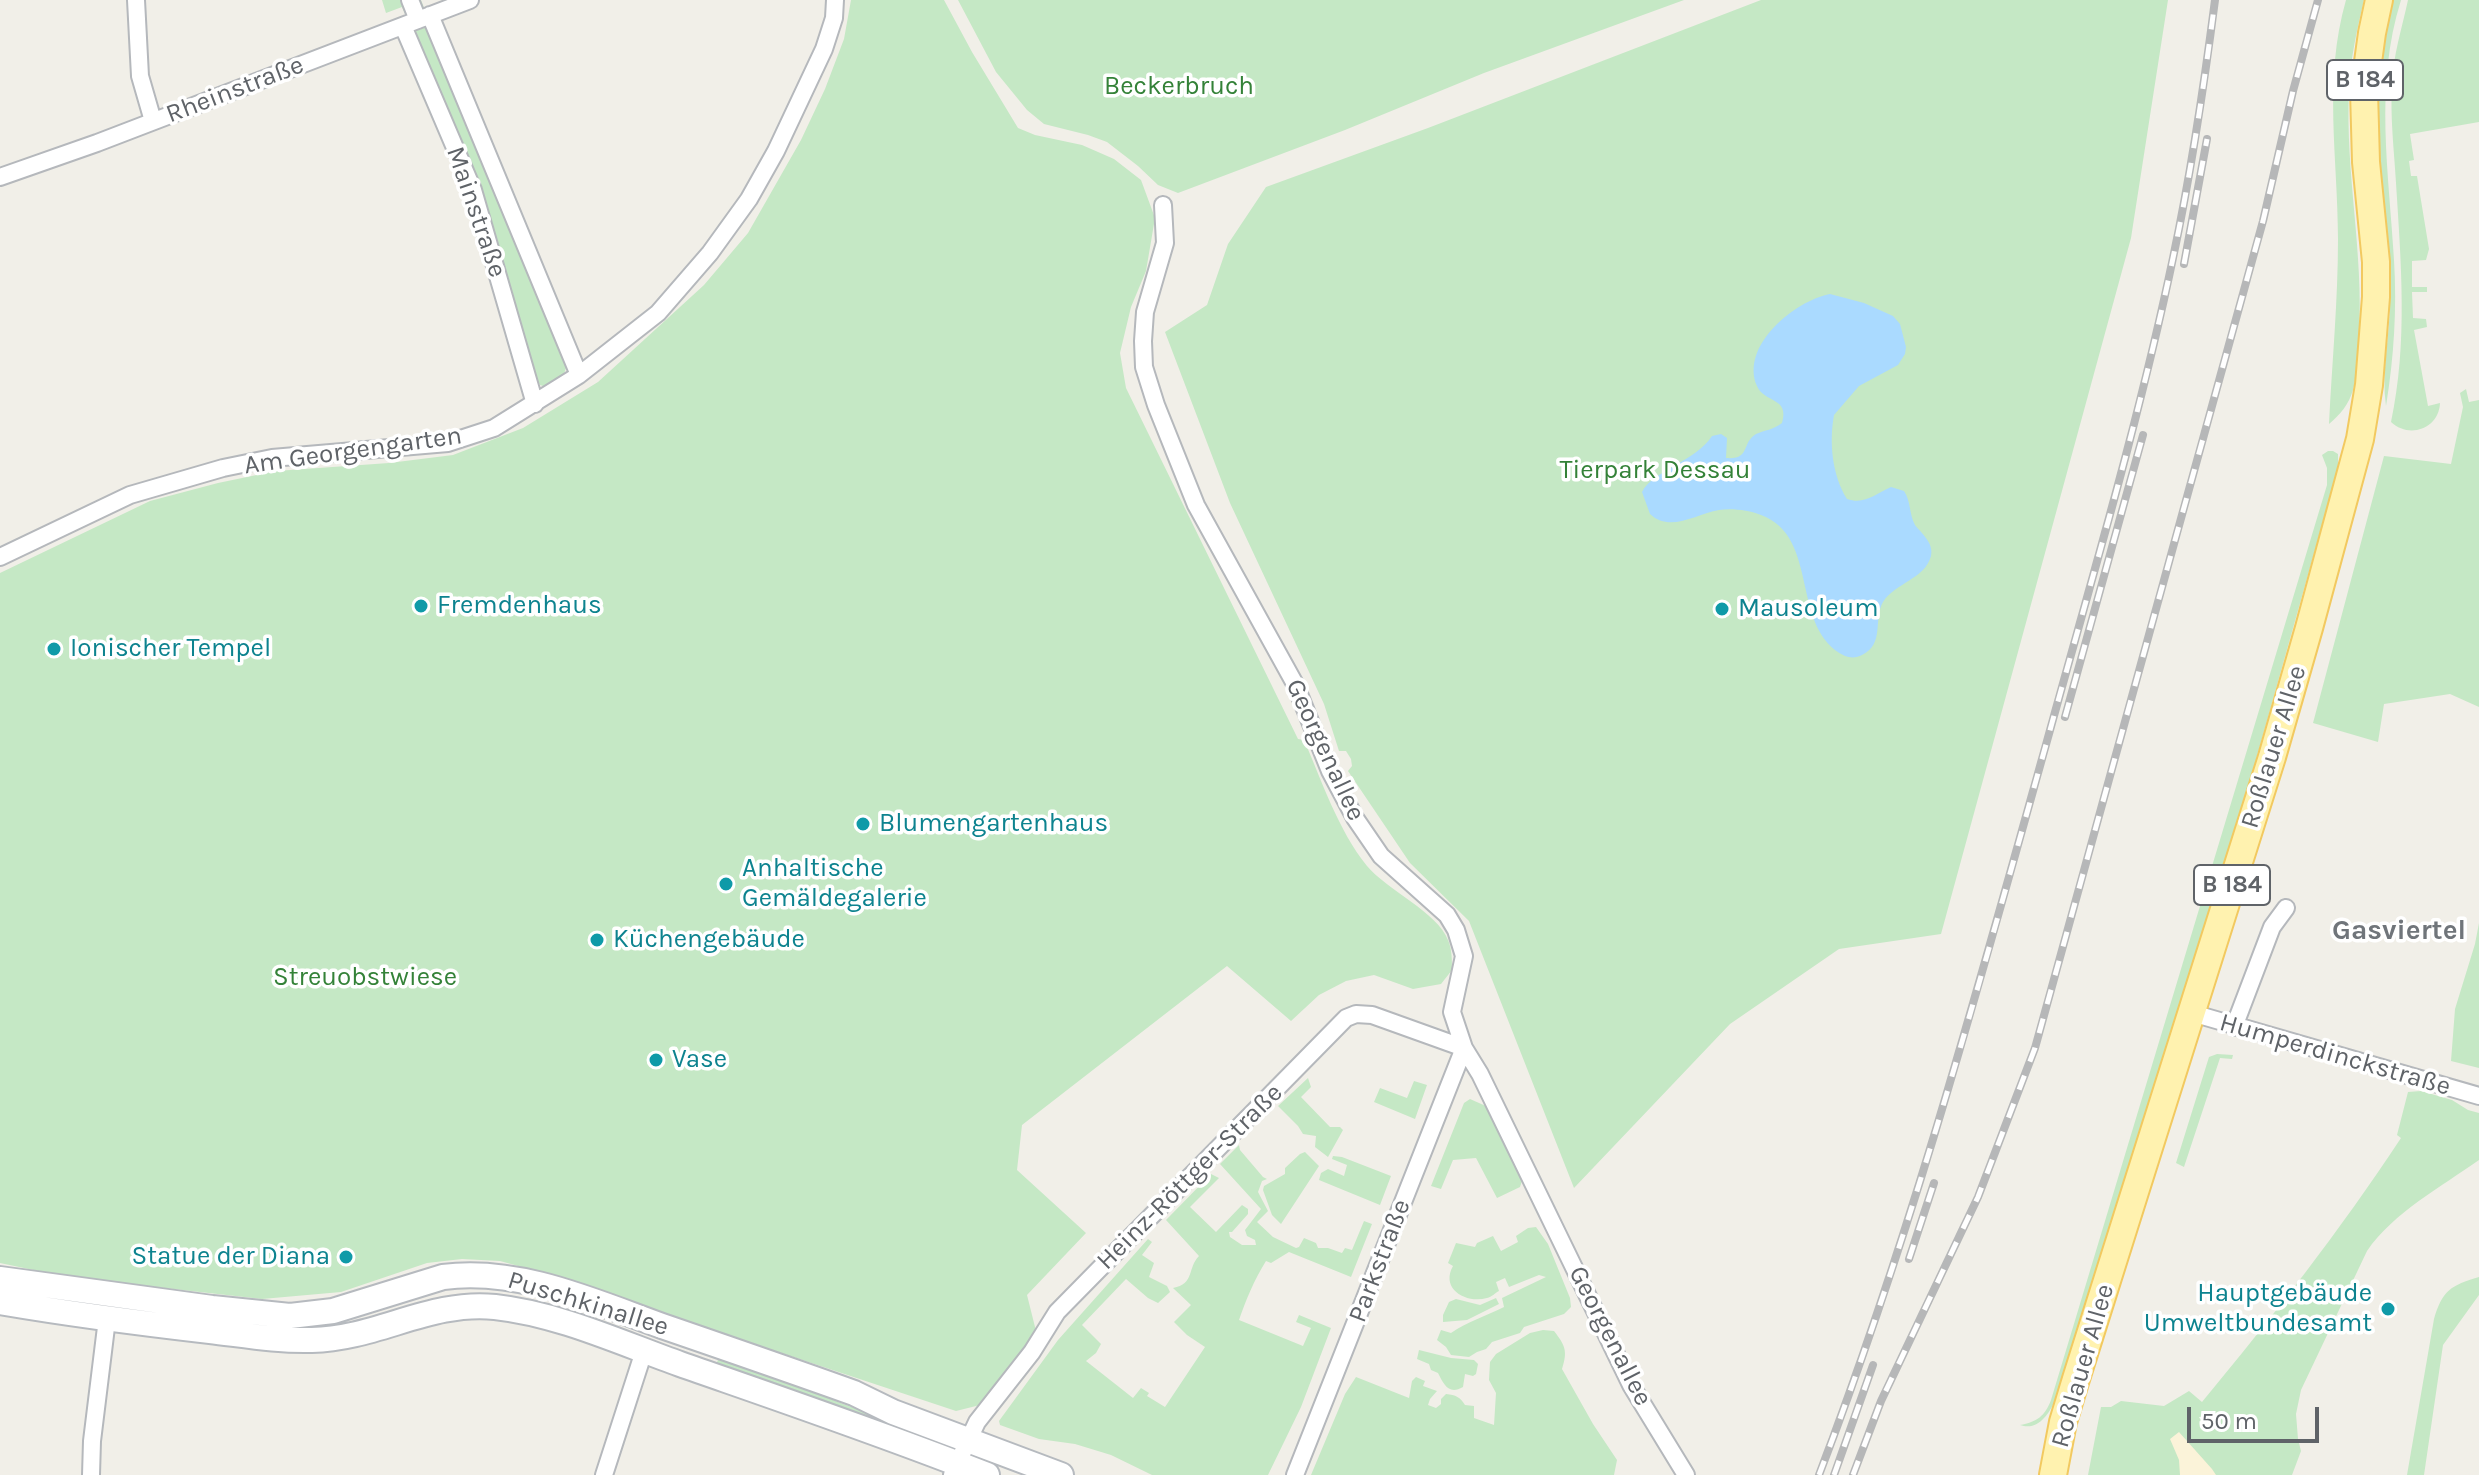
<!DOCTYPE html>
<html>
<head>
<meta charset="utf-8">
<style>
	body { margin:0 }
	#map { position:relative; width:2479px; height:1475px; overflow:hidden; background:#f1efe8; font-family:Karla,sans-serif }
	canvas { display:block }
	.scale { position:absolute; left:2187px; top:1407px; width:132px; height:36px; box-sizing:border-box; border:4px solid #5f6368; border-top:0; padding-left:10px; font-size:24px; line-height:28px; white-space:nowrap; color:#5f6368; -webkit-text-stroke:6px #fff; paint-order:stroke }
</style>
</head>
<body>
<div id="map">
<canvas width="2479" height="1475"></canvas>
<div class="scale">50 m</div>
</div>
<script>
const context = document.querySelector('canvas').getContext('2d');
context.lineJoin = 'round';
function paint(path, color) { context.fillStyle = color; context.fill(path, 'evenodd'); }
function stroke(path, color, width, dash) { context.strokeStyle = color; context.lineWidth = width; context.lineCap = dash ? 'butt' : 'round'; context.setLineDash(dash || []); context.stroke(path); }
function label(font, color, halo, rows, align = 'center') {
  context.font = font + ' Karla,sans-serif'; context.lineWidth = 7; context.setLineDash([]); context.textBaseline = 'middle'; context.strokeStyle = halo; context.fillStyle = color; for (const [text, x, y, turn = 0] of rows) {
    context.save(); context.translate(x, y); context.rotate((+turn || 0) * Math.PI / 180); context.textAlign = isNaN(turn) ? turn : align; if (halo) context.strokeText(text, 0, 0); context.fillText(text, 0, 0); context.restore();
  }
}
const green = new Path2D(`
	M382,0H421L567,365L564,374L546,387L540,385L535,377L480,189L402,7L386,13Z
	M851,0H944L972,52L1018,128L1035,135L1082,145L1114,159L1141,180L1155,218L1146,271L1131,307L1120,353L1126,388L1298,739L1304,740C1322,781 1338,830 1367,866C1386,889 1438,913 1448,940C1452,949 1452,960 1452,970L1441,984L1413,989L1374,975L1346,981L1319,995L1291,1021L1227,966L1022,1125L1017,1170L1086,1233L1027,1295L1037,1335L984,1404L956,1411L706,1328L584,1284L500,1261L462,1259L427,1263L341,1292L262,1299L67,1277L0,1263V573L150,501L218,483L276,471L389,463L453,455L523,428L598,382L704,285L748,233L801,140L825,89L844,39Z
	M958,0H1684L1484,73L1345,130L1178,193L1158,185L1138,166L1107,142L1088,135L1044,124L1027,110L996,72Z
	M1761,0H2168L2131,238L1941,934L1839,949L1730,1024L1574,1188L1469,921L1410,863L1348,771L1352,766L1351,759L1346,751H1339L1324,704L1230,503L1165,332L1207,305L1228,244L1266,187L1428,128Z
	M2346,0H2364C2357,30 2350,60 2349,91C2345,172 2364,253 2359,335C2358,353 2358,373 2353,390C2349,404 2340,415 2329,424C2332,363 2338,301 2338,239C2338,158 2323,80 2346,0Z
	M2392,0H2401C2374,86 2389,172 2394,260C2397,309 2394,357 2386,406C2381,371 2390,336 2390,301C2389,229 2376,157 2379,85C2380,56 2386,28 2392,0Z
	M2408,0H2479V122L2410,134L2414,160L2409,161L2411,176H2417L2429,249L2426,260L2412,261V287H2427V292H2412L2413,318L2426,319L2427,327L2414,330L2428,406L2440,403C2439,429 2409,439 2391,422C2408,343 2401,263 2396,183C2394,150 2390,117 2392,84C2393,56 2402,28 2408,0Z
	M2466,389L2469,402L2479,400V707L2450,694L2384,704L2378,742L2313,723L2384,456L2451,464L2463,407L2460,393Z
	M2328,451H2333L2338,454V468L2254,767L2055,1401C2048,1415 2038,1431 2020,1425C2037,1422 2045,1416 2051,1400L2327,485V468L2322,455Z
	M2479,923V1068L2451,1061L2455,1009L2475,944Z
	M2217,1054L2233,1055L2232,1059L2220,1058L2184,1167L2176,1163L2209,1057Z
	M1308,1078L1311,1087L1301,1097L1330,1127H1340L1343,1130L1328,1157L1315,1147L1316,1136L1303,1134L1298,1126L1278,1106Z
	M1414,1081L1427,1085L1415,1119L1374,1102L1380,1088L1407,1098Z
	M2421,1091L2452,1100L2468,1110L2479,1113V1160C2441,1187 2394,1212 2367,1251L2301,1390L2296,1414L2298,1439L2301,1451L2292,1475H2088L2101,1407H2111L2121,1401L2164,1406L2189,1391L2202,1402C2274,1315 2339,1232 2401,1138L2397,1135L2408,1092Z
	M1470,1099L1488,1107L1523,1178L1520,1187L1497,1198L1476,1158L1453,1160L1441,1189L1431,1186L1464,1103Z
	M1239,1145L1240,1150L1263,1177L1267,1179L1262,1181L1258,1192L1268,1211L1257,1222L1273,1237L1296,1248L1299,1247L1304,1238L1316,1243L1318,1248H1328L1342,1253L1345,1248L1352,1250L1364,1221L1372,1224L1351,1277L1289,1252L1271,1263L1266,1261C1254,1280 1246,1300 1239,1320L1303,1346L1311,1328L1296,1322L1299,1315L1331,1328L1301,1407L1268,1475H1152L1111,1455L1075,1444L1039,1439L1000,1425L999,1421L1058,1340L1148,1239L1152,1242L1142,1255L1154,1263L1149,1277L1167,1286L1170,1292L1158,1303L1148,1298L1126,1279L1082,1325L1101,1344L1096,1353L1086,1361L1133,1398L1141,1388L1149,1393L1147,1396L1165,1407L1205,1347L1187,1335L1174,1322L1191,1305L1173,1288C1195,1284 1187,1268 1199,1256L1166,1220L1211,1174L1219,1178L1190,1207L1216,1232L1242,1205L1248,1209V1214L1232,1232H1229L1230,1237L1242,1245H1256L1255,1240L1247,1236L1245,1230L1261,1209L1220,1164Z
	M1305,1152L1319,1166L1281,1224L1272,1215L1263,1190L1264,1186L1285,1174V1168L1300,1154Z
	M1333,1156L1342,1157L1391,1176L1380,1205L1319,1180L1321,1173L1328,1169L1344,1176L1347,1165L1332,1159Z
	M1536,1227L1548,1244L1570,1298L1571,1307L1564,1314L1524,1327L1520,1333L1492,1342L1486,1349L1477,1352L1469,1357L1451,1355L1446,1347L1437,1340L1441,1330L1451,1333C1467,1322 1486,1316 1504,1307L1502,1298L1546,1277L1539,1275L1509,1287L1505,1278L1496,1282L1499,1291C1495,1293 1492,1297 1487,1298C1466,1304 1440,1289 1453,1266L1448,1263L1456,1243L1475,1247L1477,1243L1493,1236L1501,1251L1518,1242L1516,1236L1528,1228Z
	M2479,1277V1295L2443,1345L2424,1475H2407L2434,1319C2442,1291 2451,1285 2479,1277Z
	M1496,1298L1499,1304L1467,1320L1443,1322V1315L1449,1302L1456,1299L1480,1305Z
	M1543,1330L1554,1331C1565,1345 1568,1351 1562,1369L1593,1424L1617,1460L1614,1475H1311L1345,1394L1356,1377L1409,1398L1412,1381L1416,1377L1425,1381L1423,1386L1437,1391L1430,1399L1428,1405L1436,1408L1441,1404V1399L1446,1394C1456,1395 1460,1397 1465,1405L1474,1406V1418L1494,1425L1496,1393L1489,1380L1490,1362L1496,1354L1530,1333Z
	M1419,1350L1451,1358L1474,1360L1478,1364L1476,1374L1473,1376L1465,1374L1463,1387C1449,1395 1444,1385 1438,1373L1431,1370L1429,1364L1417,1359Z
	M720,1355L843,1404L925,1432L922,1442L715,1367Z`);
const sand = new Path2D(`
	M2179,1432L2212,1469L2216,1475H2180L2179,1460L2170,1439Z`);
const water = new Path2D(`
	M1830,294L1864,303L1893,316L1900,324L1906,347L1905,354L1898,365L1859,386L1834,415C1829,442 1832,475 1847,499C1865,505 1875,494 1891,487L1904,491C1911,501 1909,514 1915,525C1922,534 1934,543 1931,556C1925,579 1895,583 1883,602C1873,619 1885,644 1862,655C1857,658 1850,658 1845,656C1789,629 1821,537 1761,515C1749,510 1731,508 1719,510C1696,514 1670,533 1650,514L1642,492C1652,471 1695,462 1712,436L1721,434L1727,438L1726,458C1751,460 1741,443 1756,434C1765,430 1773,430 1782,423C1790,397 1764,403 1757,386C1740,346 1794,301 1830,294Z`);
const street = new Path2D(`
	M136,0L140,76L153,121
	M410,0L418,20
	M430,15L579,375
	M403,26L473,190L535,404
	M0,177L97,143L470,0
	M1163,205L1165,243L1145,312L1143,341L1144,367L1156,405L1196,505L1295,684L1330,771L1355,818L1381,856L1447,915L1456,930L1464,956L1452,1012L1464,1048L1480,1074L1631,1385L1686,1475
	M0,557L130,495L223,468L272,458L448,443L494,428L579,375L658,313L710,253L749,199L776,151L824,49L834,18L835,0
	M2192,1013L2479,1096
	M2234,1027L2272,927L2286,908
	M91,1475L92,1441L107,1319
	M604,1475L644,1351
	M952,1475L977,1422L1032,1352L1057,1312L1346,1018L1356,1014L1372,1015L1464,1048
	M1295,1475L1464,1048`);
const secondary = new Path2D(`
	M0,1279L212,1308L290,1316L333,1311L443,1277C518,1267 593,1301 662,1326C726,1348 790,1370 854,1393L893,1412L1061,1475
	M0,1302C70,1314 140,1323 210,1331C244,1335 278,1341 312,1340C376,1339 431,1300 495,1307C559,1314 621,1343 680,1364C783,1400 886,1435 987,1475`);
const primary = new Path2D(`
	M2053,1475L2063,1422L2076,1379L2272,757L2309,628L2360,439L2369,385L2376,297V262L2366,162L2364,91L2372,33L2379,0`);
const rail = new Path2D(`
	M2184,264L2207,139
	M2065,717L2143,435
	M1909,1259L1934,1183
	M1819,1475C1911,1235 1978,988 2047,741C2091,581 2139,421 2173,258C2191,173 2204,86 2215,0
	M1834,1475L1873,1365
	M1853,1475L1881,1401L1978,1197L2035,1048L2263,221L2293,91L2318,0`);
const markers = [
	[421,606,8,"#0f9aa8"],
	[1722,609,8,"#0f9aa8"],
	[54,649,8,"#0f9aa8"],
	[863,824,8,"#0f9aa8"],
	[726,884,8,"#0f9aa8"],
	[597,940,8,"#0f9aa8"],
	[656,1060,8,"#0f9aa8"],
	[346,1257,8,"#0f9aa8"],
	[2388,1309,8,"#0f9aa8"]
];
const shields = [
	[2365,80,76],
	[2232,885,76]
];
const shieldNames = [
	["B 184",2365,80],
	["B 184",2232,885]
];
const parkNames = [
	["Beckerbruch",1179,87],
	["Tierpark Dessau",1655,471],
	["Streuobstwiese",365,978]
];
const streetNames = [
	["Rheinstraße",235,90,-21],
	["Mainstraße",476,212,71],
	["Am Georgengarten",353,451,-8],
	["Roßlauer Allee",2274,747,-73],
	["Georgenallee",1325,750,65],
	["Humperdinckstraße",2335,1055,16],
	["Heinz-Röttger-Straße",1190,1177,-45],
	["Parkstraße",1380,1261,-69],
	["Puschkinallee",588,1304,17],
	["Georgenallee",1610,1336,63],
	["Roßlauer Allee",2083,1366,-74]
];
const cultureNames = [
	["Fremdenhaus",437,606],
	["Mausoleum",1738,609],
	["Ionischer Tempel",70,649],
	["Blumengartenhaus",879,824],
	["Anhaltische",742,869],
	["Gemäldegalerie",742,899],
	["Küchengebäude",613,940],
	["Vase",672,1060],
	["Statue der Diana",330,1257,"right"],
	["Hauptgebäude",2372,1294,"right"],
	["Umweltbundesamt",2372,1324,"right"]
];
const neighbourhoodNames = [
	["Gasviertel",2399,931]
];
paint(green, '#c5e8c5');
paint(sand, '#fbf3d9');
paint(water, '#aadaff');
stroke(street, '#b5b8bc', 20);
stroke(secondary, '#b6babf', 28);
stroke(primary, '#f2c960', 30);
stroke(street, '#fff', 16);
stroke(secondary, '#fff', 24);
stroke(primary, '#fff2af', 26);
stroke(rail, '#b6b7b8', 8);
stroke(rail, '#fff', 5, [15]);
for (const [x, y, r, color] of markers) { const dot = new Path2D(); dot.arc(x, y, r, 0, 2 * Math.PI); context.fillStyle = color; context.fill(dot); stroke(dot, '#fff', 3); }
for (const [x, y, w] of shields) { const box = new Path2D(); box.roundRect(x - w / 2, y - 20, w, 40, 6); context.fillStyle = '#fff'; context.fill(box); stroke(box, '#5f6368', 2); }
label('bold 24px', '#5f6368', null, shieldNames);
label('26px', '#348238', '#fff', parkNames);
label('26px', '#5f6368', '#fff', streetNames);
label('26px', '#0d838f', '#fff', cultureNames, 'left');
label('bold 28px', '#70757a', '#fff', neighbourhoodNames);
</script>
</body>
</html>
